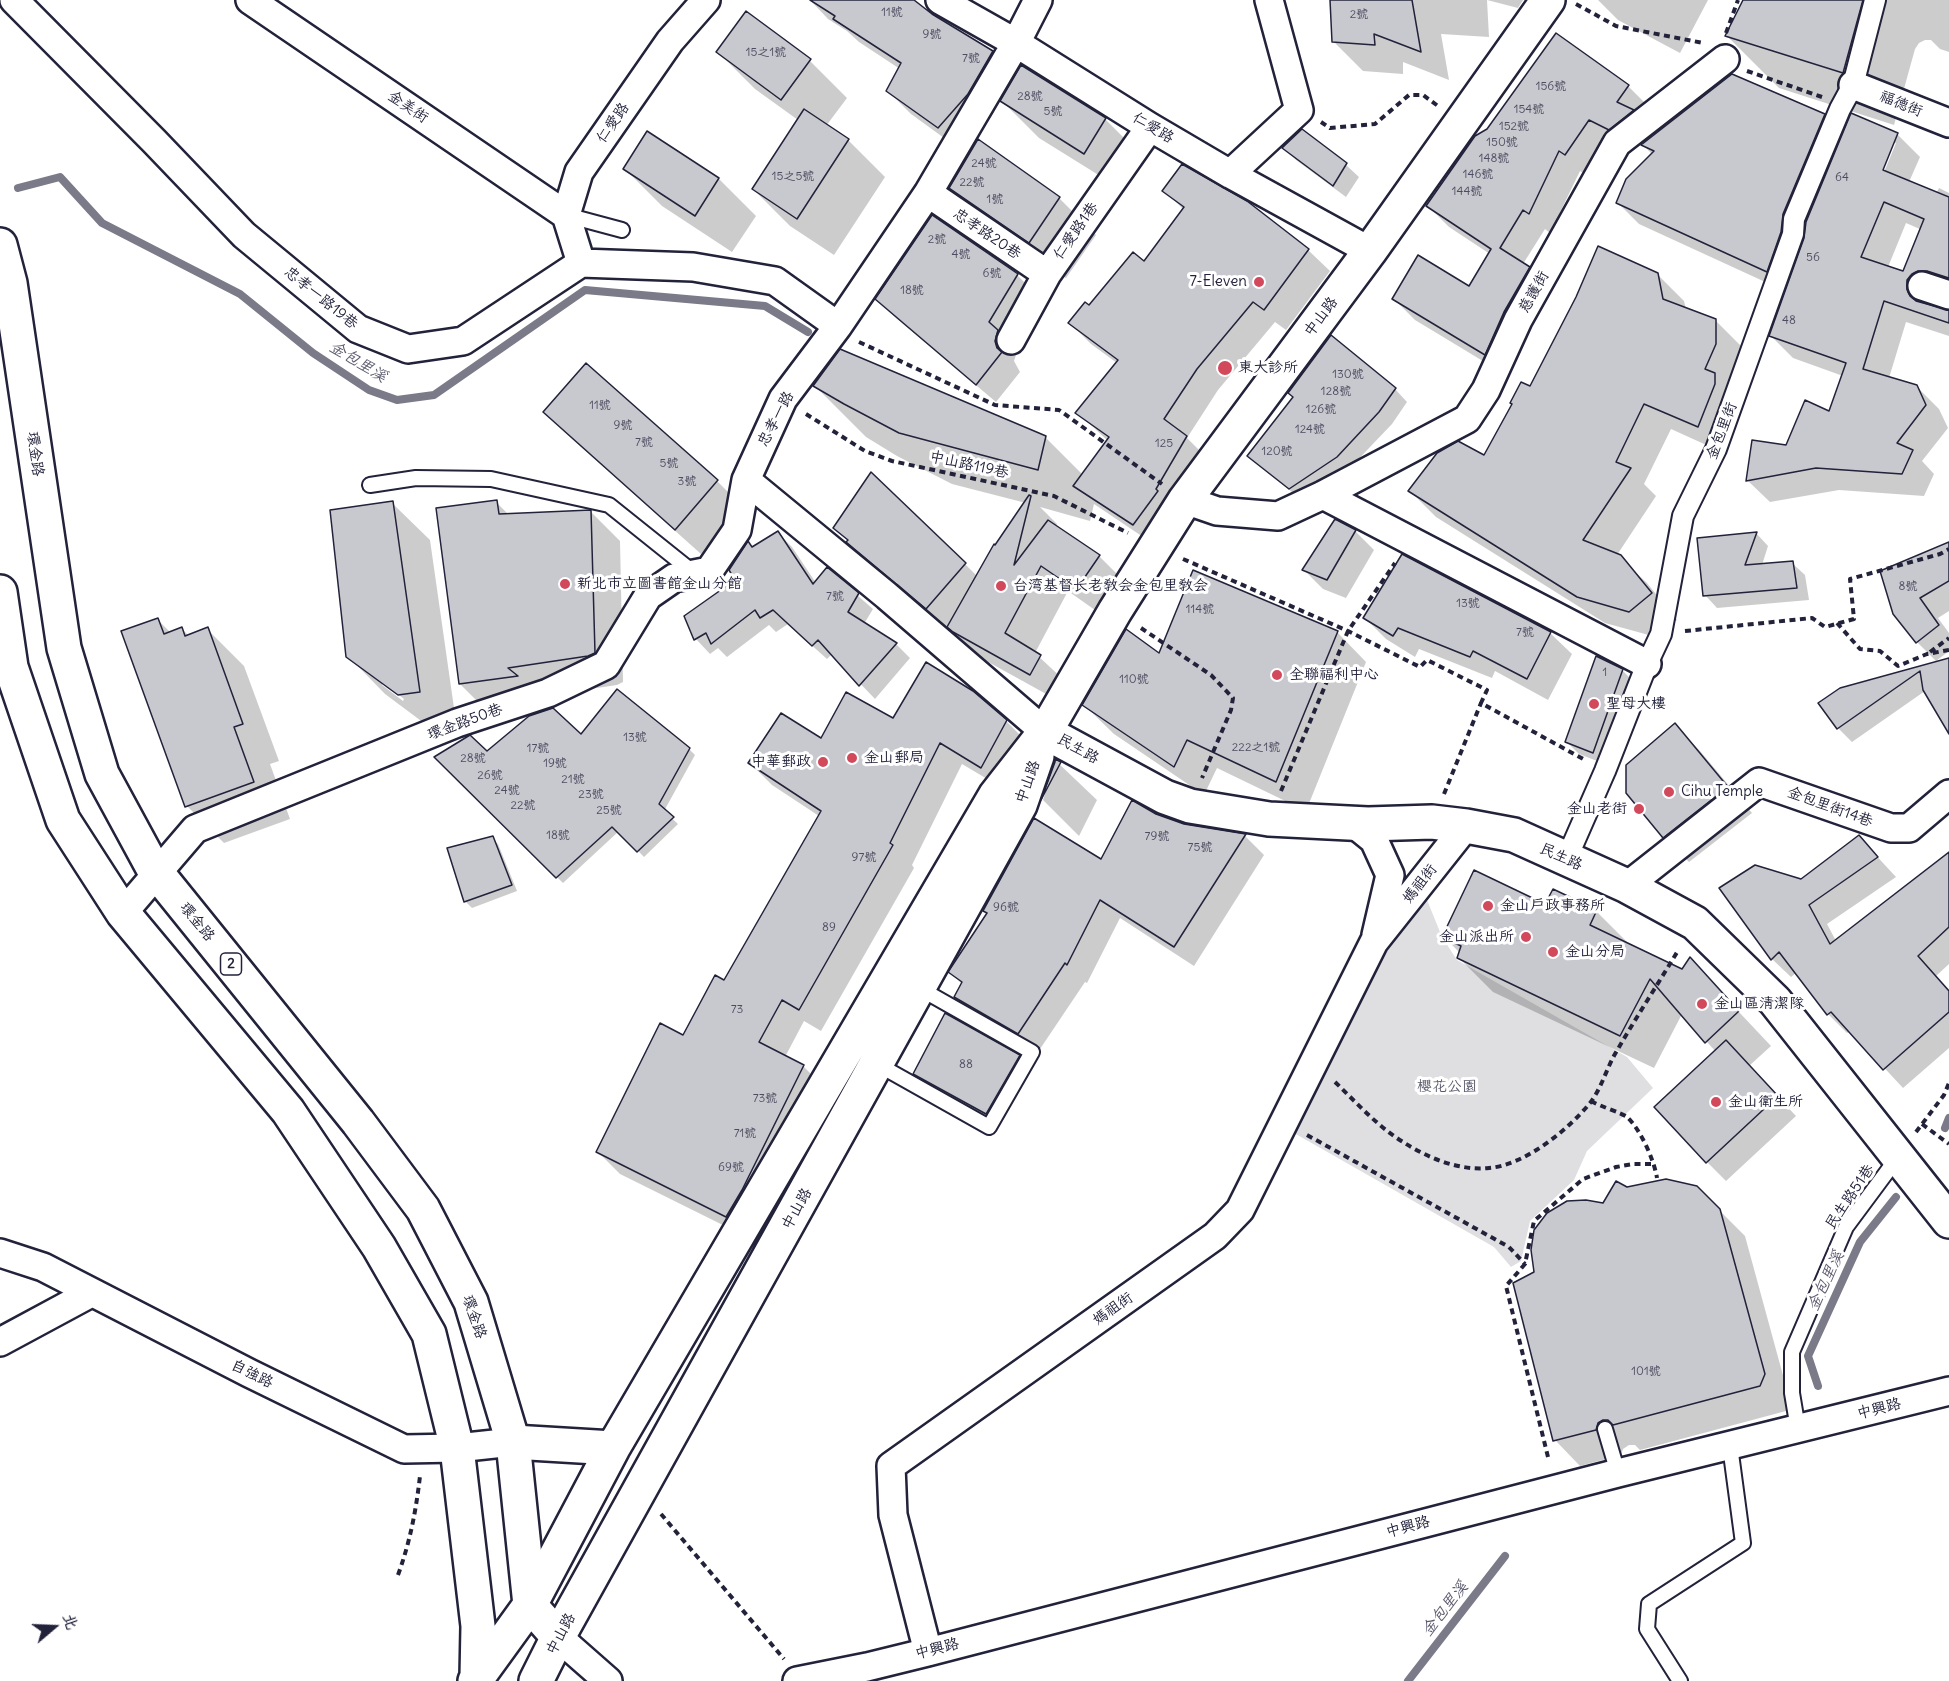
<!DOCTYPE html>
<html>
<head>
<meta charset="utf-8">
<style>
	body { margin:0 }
	#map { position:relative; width:1949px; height:1681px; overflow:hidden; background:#fff; font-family:Delius,"LXGW WenKai TC",sans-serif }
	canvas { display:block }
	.north { position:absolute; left:24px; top:1597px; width:60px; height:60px; -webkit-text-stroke:4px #fff; paint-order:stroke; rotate:71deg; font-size:16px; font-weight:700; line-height:24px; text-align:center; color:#22223b }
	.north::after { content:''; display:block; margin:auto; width:21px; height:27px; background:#22223b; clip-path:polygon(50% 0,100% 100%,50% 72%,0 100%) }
</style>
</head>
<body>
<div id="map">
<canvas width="1949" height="1681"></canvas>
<div class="north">北</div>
</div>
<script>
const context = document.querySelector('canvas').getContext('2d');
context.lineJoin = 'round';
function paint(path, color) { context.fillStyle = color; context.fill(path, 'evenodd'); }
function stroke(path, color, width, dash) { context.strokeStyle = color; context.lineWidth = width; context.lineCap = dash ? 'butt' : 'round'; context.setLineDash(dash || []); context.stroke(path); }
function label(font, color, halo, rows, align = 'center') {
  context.font = font + ' Delius,"LXGW WenKai TC",sans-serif'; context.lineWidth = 6; context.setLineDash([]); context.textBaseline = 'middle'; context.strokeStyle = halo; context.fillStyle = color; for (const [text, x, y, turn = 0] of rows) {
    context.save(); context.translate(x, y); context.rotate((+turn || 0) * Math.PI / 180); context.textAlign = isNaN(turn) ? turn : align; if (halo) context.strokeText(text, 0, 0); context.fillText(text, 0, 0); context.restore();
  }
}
const green = new Path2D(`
	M1423,890L1442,937L1457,960L1627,1057L1653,1088L1587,1151L1574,1180L1530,1221L1521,1261L1511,1267L1494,1247L1294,1133L1397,922Z`);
const shadow = new Path2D(`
	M810,0H912L931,15L992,52L1016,77L1105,119L1142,156L1121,189L1039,138L1001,100L991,117L962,151L911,114L888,91L900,69L859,42L847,31L828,19Z
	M1332,0H1523L1518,8L1487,0L1489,37L1441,34L1449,80L1403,62V74L1363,71L1333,41Z
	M1598,0H1708L1680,53L1618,20Z
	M1744,0H1949V52L1940,49L1931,40H1925L1919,43L1915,49L1894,125L1779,88L1727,36Z
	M746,14L810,61L847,98L826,126L848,140L885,177L834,255L790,226L753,189L798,120L755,89L718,52Z
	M1628,86L1649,107L1586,175L1580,171L1550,233L1545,229L1523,264L1550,289L1525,334L1506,375L1415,320L1394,299L1470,288L1490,254L1449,227L1428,206Z
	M1824,116L1844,135L1897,134L1920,157L1909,182L1936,194L1939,188L1949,193V293L1934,296L1929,306L1949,312V336L1906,322L1889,378L1917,387L1939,409L1948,428L1922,461L1934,474L1924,496L1839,490L1770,502L1747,480L1830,413L1843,376L1793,358L1771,336L1787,292L1639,224L1618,203L1653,155L1643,145ZM1892,143H1896L1882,177L1879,176ZM1906,223L1922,230L1904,273L1888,267Z
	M1302,131L1346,165L1359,177L1346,197L1296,160L1284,148Z
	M648,133L719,179L756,216L732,252L662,206L625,169Z
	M951,188L1059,198L1096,235L1066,278L988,225Z
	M1164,190L1246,203L1308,250L1330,271L1286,330L1275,322L1218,390L1187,438L1207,458L1155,545L1094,504L1090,521L1040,507L1057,524L1056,527L1099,556L1125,582L1102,615L1068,591L1035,653L1066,682L1057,700L981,658L947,625L946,627L867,561L835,527L965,564L977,576L1026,503L952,484L897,456L866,437L815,386L1046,438L1083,475L1108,441L1077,412L1117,363L1091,344L1070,323L1144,263L1184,210Z
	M1657,274L1684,301L1686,309L1715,320L1742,347L1741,411L1724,453L1671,429L1644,484L1656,496L1617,555L1647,583L1677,620L1656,637L1605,623L1436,517L1410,491L1484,457L1530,388Z
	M1017,275L1036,294L1014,361L1020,372L996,402L896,318L877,299Z
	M586,365L717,481L742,506L701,554L570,437L545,412Z
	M1395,389L1407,402L1392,424L1349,469L1302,500L1262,468L1249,456Z
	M496,502L509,515L591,512L620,541L623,682L617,685L536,697L489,713L460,684Z
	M392,503L430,540L457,729L436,732L385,694L348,656ZM382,681L404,699L403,701L382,685Z
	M1355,531L1374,550L1346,598L1323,589L1304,570Z
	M778,533L792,547L816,583L827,569L873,609L864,624L896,644L910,658L875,699L832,654L827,659L788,624L776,632L769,625L727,657L718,648L710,654L696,639L686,616L737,580L753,548Z
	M1756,533L1768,546L1762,565L1792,563L1805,575L1809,600L1717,608L1705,595Z
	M1949,544V611L1938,618L1949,633V651L1936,661L1917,642L1895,613Z
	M1365,618L1550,633L1572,654L1548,700L1495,671L1492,678L1419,649L1415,657L1386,639Z
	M157,619L171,633L182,629L189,636L207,629L244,666L279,761L270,764L290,819L224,843L187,806Z
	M1337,632L1366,662L1306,811L1217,768L1204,795L1114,734L1084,705L1159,656Z
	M1949,659V731L1925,691L1852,742L1838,728L1821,703Z
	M1622,670L1635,683L1605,764L1579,754L1567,742Z
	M894,720L1006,721L1028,743L1004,789L962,764L912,865L914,868L821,1031L804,1021L785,1057L803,1066L825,1088L749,1238L620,1174L598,1152L724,982L819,816L772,785L750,763Z
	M1675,725L1700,751L1752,813L1689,862L1664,837Z
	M582,736L689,749L695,755L664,811L678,824L644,857L619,831L563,883L436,757L487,753Z
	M1056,761L1097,800L1079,836L1043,800Z
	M1156,815L1183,825L1245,836L1264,855L1194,966L1120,918L1087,983L1085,982L1038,1052L975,1017L956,997L962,984L950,972L1101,862Z
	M1859,837L1896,877L1827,924L1836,941L1949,854V964L1936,976L1949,991V1048L1903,1088L1850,1031L1847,1033L1828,1014L1796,973L1791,977L1772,959L1802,881Z
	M492,838L498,844L517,891L472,908L466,902L449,849Z
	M1553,891L1597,912L1630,945L1683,971L1690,960L1771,1046L1749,1066L1796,1116L1726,1181L1707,1162L1716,1052L1682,1014L1654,1068L1493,992L1459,958L1460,953L1444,937L1546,906Z
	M1019,1057L1025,1062L992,1119L921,1080L915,1074Z
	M1697,1188L1745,1236L1790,1401L1786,1411L1640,1450L1635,1445H1629L1623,1449L1621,1455L1580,1466L1555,1440L1536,1273L1603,1205L1626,1189Z`);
const stream = new Path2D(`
	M18,188L60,177L102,223L240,294L313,353L369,390L397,400L434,395L585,290L765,306L808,332
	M1945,1128L1949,1118
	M1818,1386L1808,1356L1860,1242L1896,1197
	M1408,1681L1505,1556`);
const building = new Path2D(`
	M810,0H914L932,14L993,51L968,94L938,128L886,91L901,63L833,19L835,16Z
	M1330,0H1412L1421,52L1374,34L1375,45L1332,42Z
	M1743,0H1863L1843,73L1725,36Z
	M746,11L811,59L781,100L716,52Z
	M1556,33L1629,85L1617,102L1634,110L1609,130L1589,120L1565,155L1559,151L1529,214L1523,210L1500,248L1530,267L1504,312L1485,355L1392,299L1418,255L1469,286L1491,249L1426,206L1475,136L1487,129Z
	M1021,65L1106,118L1084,154L1000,101Z
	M1732,74L1825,114L1783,214L1781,232L1767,272L1616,203L1626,179L1654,151L1641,145Z
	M804,109L849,139L797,219L752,189Z
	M1851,113L1898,133L1883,170L1949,197V278L1927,271H1918L1912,274L1907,280V289L1910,296L1916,301L1949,310V323L1884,301L1863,369L1917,385L1926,405L1897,443L1913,450L1902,474L1816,468L1746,481L1752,440L1786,445L1805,400L1829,411L1846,363L1769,336L1804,238L1806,222ZM1884,202L1924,219L1903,271L1861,257Z
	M1302,129L1347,163L1333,186L1282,148Z
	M647,131L719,178L695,216L623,169Z
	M978,139L1060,197L1029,243L949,188Z
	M1182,164L1247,201L1309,249L1264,310L1253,302L1197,369L1164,419L1187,436L1156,489L1158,491L1133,525L1073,486L1109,437L1075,413L1118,360L1068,323L1085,302L1089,305L1133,252L1144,261L1184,207L1162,191Z
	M932,215L1018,274L989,322L998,330L995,341L997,348L1002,352L976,385L875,299Z
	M1598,246L1658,273L1663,299L1716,319V344L1705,369L1715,373V384L1698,427L1644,404L1616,462L1631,468L1583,540L1621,555L1652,593L1629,612L1577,597L1408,491L1437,453L1458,441L1484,455L1512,404L1510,403L1521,382L1530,386L1576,297Z
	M1331,335L1396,388L1379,412L1337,457L1289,489L1247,456L1293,397L1288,393Z
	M840,349L1046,436L1038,470L899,433L844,404L813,386Z
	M586,363L718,480L675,530L543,412Z
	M871,472L966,563L926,609L846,542L848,540L833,528Z
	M1029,495L1031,496L1014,565L1048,520L1100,555L1076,590L1041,566L1005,633L1041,655L1030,675L953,632L947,627L994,544L995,545Z
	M497,500L499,514L591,510L595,653L588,656L508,668L518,676L459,684L436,508Z
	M393,501L420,692L398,695L346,657L330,510Z
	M1335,519L1356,530L1327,580L1302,570Z
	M778,531L813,584L827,567L859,593L848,612L897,643L859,686L818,640L812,646L773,610L760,618L755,610L711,644L706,633L694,640L684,616L735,580L729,570L748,541L752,547Z
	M1757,532L1745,565L1793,561L1797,588L1703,596L1697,538Z
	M1949,542V581L1920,598L1939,625L1916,643L1893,614L1880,571Z
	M1402,554L1551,632L1527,679L1473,651L1470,657L1398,628L1393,636L1363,618Z
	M1193,570L1338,631L1276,782L1187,740L1174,767L1082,705L1126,629L1159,653Z
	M158,618L164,634L182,627L185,636L208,627L243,724L234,727L254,782L185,807L121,631Z
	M1596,656L1623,669L1593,753L1565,742Z
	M1949,658V734L1923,690L1920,671L1837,729L1818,703L1840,688Z
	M926,662L973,691L1007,720L981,768L940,743L890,843L893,845L799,1010L782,1000L759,1042L804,1065L742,1190L726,1217L596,1152L660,1023L683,1035L715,975L724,980L821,811L748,763L781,713L821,738L846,692L893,718Z
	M617,689L690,748L659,804L674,817L637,852L612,827L556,878L434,757L470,735L487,751L529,716L553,708L581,734Z
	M1675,723L1728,787L1663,838L1626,793V765Z
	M1055,759L1061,762L1041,800L1055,762Z
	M1132,800L1156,814L1184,824L1246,834L1174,947L1100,900L1067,965L1065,963L1018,1034L954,997L962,982L948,972L987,913L983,911L1034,818L1101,859Z
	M1859,835L1878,857L1809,905L1830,944L1949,852V927L1918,956L1949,991V1012L1883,1070L1831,1012L1827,1015L1779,952L1771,960L1719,888L1755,865L1801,879Z
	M493,836L512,885L464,902L447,848Z
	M1474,870L1545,904L1553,889L1597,910L1590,925L1682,969L1690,957L1739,1011L1705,1043L1650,979L1620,1036L1457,958L1461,946L1442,937Z
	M945,1013L1020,1055L986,1114L913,1074Z
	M1726,1040L1778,1096L1706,1163L1654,1107Z
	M1666,1179L1697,1186L1720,1209L1765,1374L1760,1386L1613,1425L1608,1420H1603L1598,1423L1596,1430L1553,1441L1513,1283L1534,1272L1531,1250L1534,1230L1547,1213L1567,1201L1586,1200L1603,1203L1616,1181L1627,1187Z`);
const path = new Path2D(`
	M1576,4L1616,26L1703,43
	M1726,33L1738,0
	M1747,71L1822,97
	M1321,122L1330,128L1375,124L1409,95H1423L1438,106
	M859,342L995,405L1059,410L1162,484
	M806,414L865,451L892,461L1054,496L1128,533
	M1183,559L1348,631L1420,667L1427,660L1487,690L1481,703L1585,760
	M1837,623L1860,649L1880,651L1898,666L1927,654L1949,650
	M1141,628L1211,675L1233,698L1231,710L1202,778
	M1685,631L1812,618L1825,627L1854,619L1850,579L1940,554L1949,549
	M1930,652L1949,638
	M1281,791L1348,631L1395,563
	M1444,794L1481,703
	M1335,1082C1357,1103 1377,1126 1403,1142C1428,1158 1459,1171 1489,1168C1525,1165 1568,1130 1590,1103C1601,1089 1606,1070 1615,1054C1635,1019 1658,984 1679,949
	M1591,1101C1599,1106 1622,1113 1627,1117C1641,1130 1654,1160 1657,1178
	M1922,1124L1949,1144
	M1916,1132L1944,1095L1949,1083
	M1307,1135L1509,1247L1525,1264
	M1548,1457L1506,1286L1525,1264L1534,1221L1583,1179L1616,1167L1633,1164H1655
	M661,1514L784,1659
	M398,1575C410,1542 416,1511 420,1476`);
const service = new Path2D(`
	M566,215L622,230
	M370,485L416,478L491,479L609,505L694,573
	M877,1064L989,1127L1032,1052L919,988
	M1605,1429L1618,1473
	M1798,1429L1792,1393V1352L1846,1227L1898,1157
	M1680,1681L1647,1629L1649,1604L1743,1543L1730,1446`);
const pedestrian = new Path2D(`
	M1566,860L1605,771L1647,664L1661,634L1683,516L1716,449L1793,234L1794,219L1840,109L1853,85L1875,0`);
const minor = new Path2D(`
	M14,0L154,141L244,235L358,329L408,349L463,341L581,263L693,267L775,281L838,326
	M250,0L566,215
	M940,0L1016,43L1150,127L1230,174L1370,251
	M1038,0L1016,43L928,193L838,326L783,399L746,480L887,596L1045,732
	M1853,85L1949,123
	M1230,174L1299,110L1269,0
	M928,193L1047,274
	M581,263L566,215L579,172L670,41L706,0
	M1922,286L1949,295
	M1011,340L1047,274L1150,127
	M1323,495L1647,664
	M1185,500L1217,511L1278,516L1323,495L1467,419L1486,390L1518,320L1617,143L1725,59
	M1353,823L1374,840L1390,875L1376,935
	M1627,886L1759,782L1891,828H1909L1949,794
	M123,913L195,829L457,723L548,693L606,665L648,596L674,578L709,571L737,530L746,480
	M0,1253L43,1267L249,1373L404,1449L457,1448L513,1442
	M0,1342L91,1293
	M558,1637L608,1681
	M928,1652L893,1515L891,1466L1215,1236L1240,1210L1374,942L1466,826
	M797,1681L867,1667L928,1652L1618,1473L1949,1391`);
const tertiary = new Path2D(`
	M1045,732L1165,797L1190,806L1269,819L1368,824L1432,822L1466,826L1514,835L1627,886L1695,923L1775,1001L1949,1221
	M513,1442L613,1448
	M530,1605L613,1448L995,796L1045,732L1115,611L1185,500L1370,251L1548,0
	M558,1637L1020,805L1037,756`);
const primary = new Path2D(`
	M0,245L10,283L64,648L102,774L153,868L358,1122L423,1209L471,1302L513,1442L530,1605L558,1637L536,1681
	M0,592L11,667L63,820L123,913L288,1111L379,1247L429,1334L457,1448L478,1626L477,1677
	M475,1681L530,1605`);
const markers = [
	[1259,282,6,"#d1495b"],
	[1225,368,8,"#d1495b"],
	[565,584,6,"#d1495b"],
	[1001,586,6,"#d1495b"],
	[1277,675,6,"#d1495b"],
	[1594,704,6,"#d1495b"],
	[852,758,6,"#d1495b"],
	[823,762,6,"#d1495b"],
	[1669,792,6,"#d1495b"],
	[1639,809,6,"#d1495b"],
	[1488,906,6,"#d1495b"],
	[1526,937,6,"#d1495b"],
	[1553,952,6,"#d1495b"],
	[1702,1004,6,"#d1495b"],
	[1716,1102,6,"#d1495b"]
];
const numberNames = [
	["11號",892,13],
	["2號",1359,15],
	["9號",932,35],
	["15之1號",766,53],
	["7號",971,59],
	["156號",1551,87],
	["28號",1030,97],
	["154號",1529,110],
	["5號",1053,112],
	["152號",1514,127],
	["150號",1502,143],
	["148號",1494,159],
	["24號",984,164],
	["146號",1478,175],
	["15之5號",793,177],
	["64",1842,178],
	["22號",972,183],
	["144號",1467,192],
	["1號",995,200],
	["2號",937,240],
	["4號",961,255],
	["56",1813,258],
	["6號",992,274],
	["18號",912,291],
	["48",1789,321],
	["130號",1348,375],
	["128號",1336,392],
	["11號",600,406],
	["126號",1321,410],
	["9號",623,426],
	["124號",1310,430],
	["7號",644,443],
	["125",1164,444],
	["120號",1277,452],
	["5號",669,464],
	["3號",687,482],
	["8號",1908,587],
	["7號",835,597],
	["13號",1468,604],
	["114號",1200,610],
	["7號",1525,633],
	["1",1605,673],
	["110號",1134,680],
	["13號",635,738],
	["222之1號",1256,748],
	["17號",538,749],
	["28號",473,759],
	["19號",555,764],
	["26號",490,776],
	["21號",573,780],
	["24號",507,791],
	["23號",591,795],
	["22號",523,806],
	["25號",609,811],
	["18號",558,836],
	["79號",1157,837],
	["75號",1200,848],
	["97號",864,858],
	["96號",1006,908],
	["89",829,928],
	["73",737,1010],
	["88",966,1065],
	["73號",765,1099],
	["71號",745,1134],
	["69號",731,1168],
	["101號",1646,1372]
];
const shields = [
	[231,964,21]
];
const shieldNames = [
	["2",231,964]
];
const streetNames = [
	["福德街",1901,104,22],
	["金美街",408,107,34],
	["仁愛路",613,123,-55],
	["仁愛路",1153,128,31],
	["仁愛路1巷",1076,231,-55],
	["忠孝路20巷",987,234,34],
	["慈護街",1534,292,-61],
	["忠孝一路19巷",321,298,39],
	["中山路",1321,317,-53],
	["忠孝一路",776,419,-62],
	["金包里街",1722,431,-69],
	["環金路",35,454,82],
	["中山路119巷",969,465,12],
	["環金路50巷",465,722,-20],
	["民生路",1078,749,29],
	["中山路",1028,782,-70],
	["金包里街14巷",1830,807,20],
	["民生路",1561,857,24],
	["媽祖街",1420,884,-52],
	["環金路",197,922,51],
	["民生路51巷",1850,1197,-56],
	["中山路",797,1209,-61],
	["媽祖街",1113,1309,-35],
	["環金路",474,1317,71],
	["自強路",252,1374,26],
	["中興路",1879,1409,-14],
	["中興路",1408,1527,-15],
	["中山路",561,1634,-62],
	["中興路",937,1649,-14]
];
const poiNames = [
	["7-Eleven",1247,282,"right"],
	["東大診所",1238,368],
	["新北市立圖書館金山分館",577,584],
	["台湾基督长老教会金包里教会",1013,586],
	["全聯福利中心",1289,675],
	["聖母大樓",1606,704],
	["金山郵局",864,758],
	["中華郵政",811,762,"right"],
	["Cihu Temple",1681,792],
	["金山老街",1627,809,"right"],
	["金山戶政事務所",1500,906],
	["金山派出所",1514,937,"right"],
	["金山分局",1565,952],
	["金山區清潔隊",1714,1004],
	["金山衛生所",1728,1102]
];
const parkNames = [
	["櫻花公園",1447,1087]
];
const waterNames = [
	["金包里溪",358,362,31],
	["金包里溪",1826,1281,-65],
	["金包里溪",1445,1609,-52]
];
paint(green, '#dfdfe2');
paint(shadow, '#0003');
stroke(stream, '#7a7a88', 8);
paint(building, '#c8c8cf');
stroke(building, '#22223b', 1.5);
stroke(service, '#22223b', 18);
stroke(pedestrian, '#22223b', 24);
stroke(minor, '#22223b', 32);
stroke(tertiary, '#22223b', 38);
stroke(primary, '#22223b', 38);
stroke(path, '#22223b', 4, [6, 4.5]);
stroke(service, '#fff', 14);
stroke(pedestrian, '#fff', 20);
stroke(minor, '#fff', 27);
stroke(tertiary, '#fff', 33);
stroke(primary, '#fff', 33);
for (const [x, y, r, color] of markers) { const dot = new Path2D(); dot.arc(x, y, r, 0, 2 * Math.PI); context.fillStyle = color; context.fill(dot); stroke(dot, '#fff', 2); }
label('12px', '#4c4c60', null, numberNames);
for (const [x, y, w] of shields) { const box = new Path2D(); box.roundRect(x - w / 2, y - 11, w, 22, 4.5); context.fillStyle = '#fff'; context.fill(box); stroke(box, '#22223b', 1.5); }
label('bold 14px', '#22223b', null, shieldNames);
label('15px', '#22223b', '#fff', streetNames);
label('15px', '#22223b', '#fff', poiNames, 'left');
label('15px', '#5b5b6d', '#fff', parkNames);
label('italic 16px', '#5c5c6f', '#fff', waterNames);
</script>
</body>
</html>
